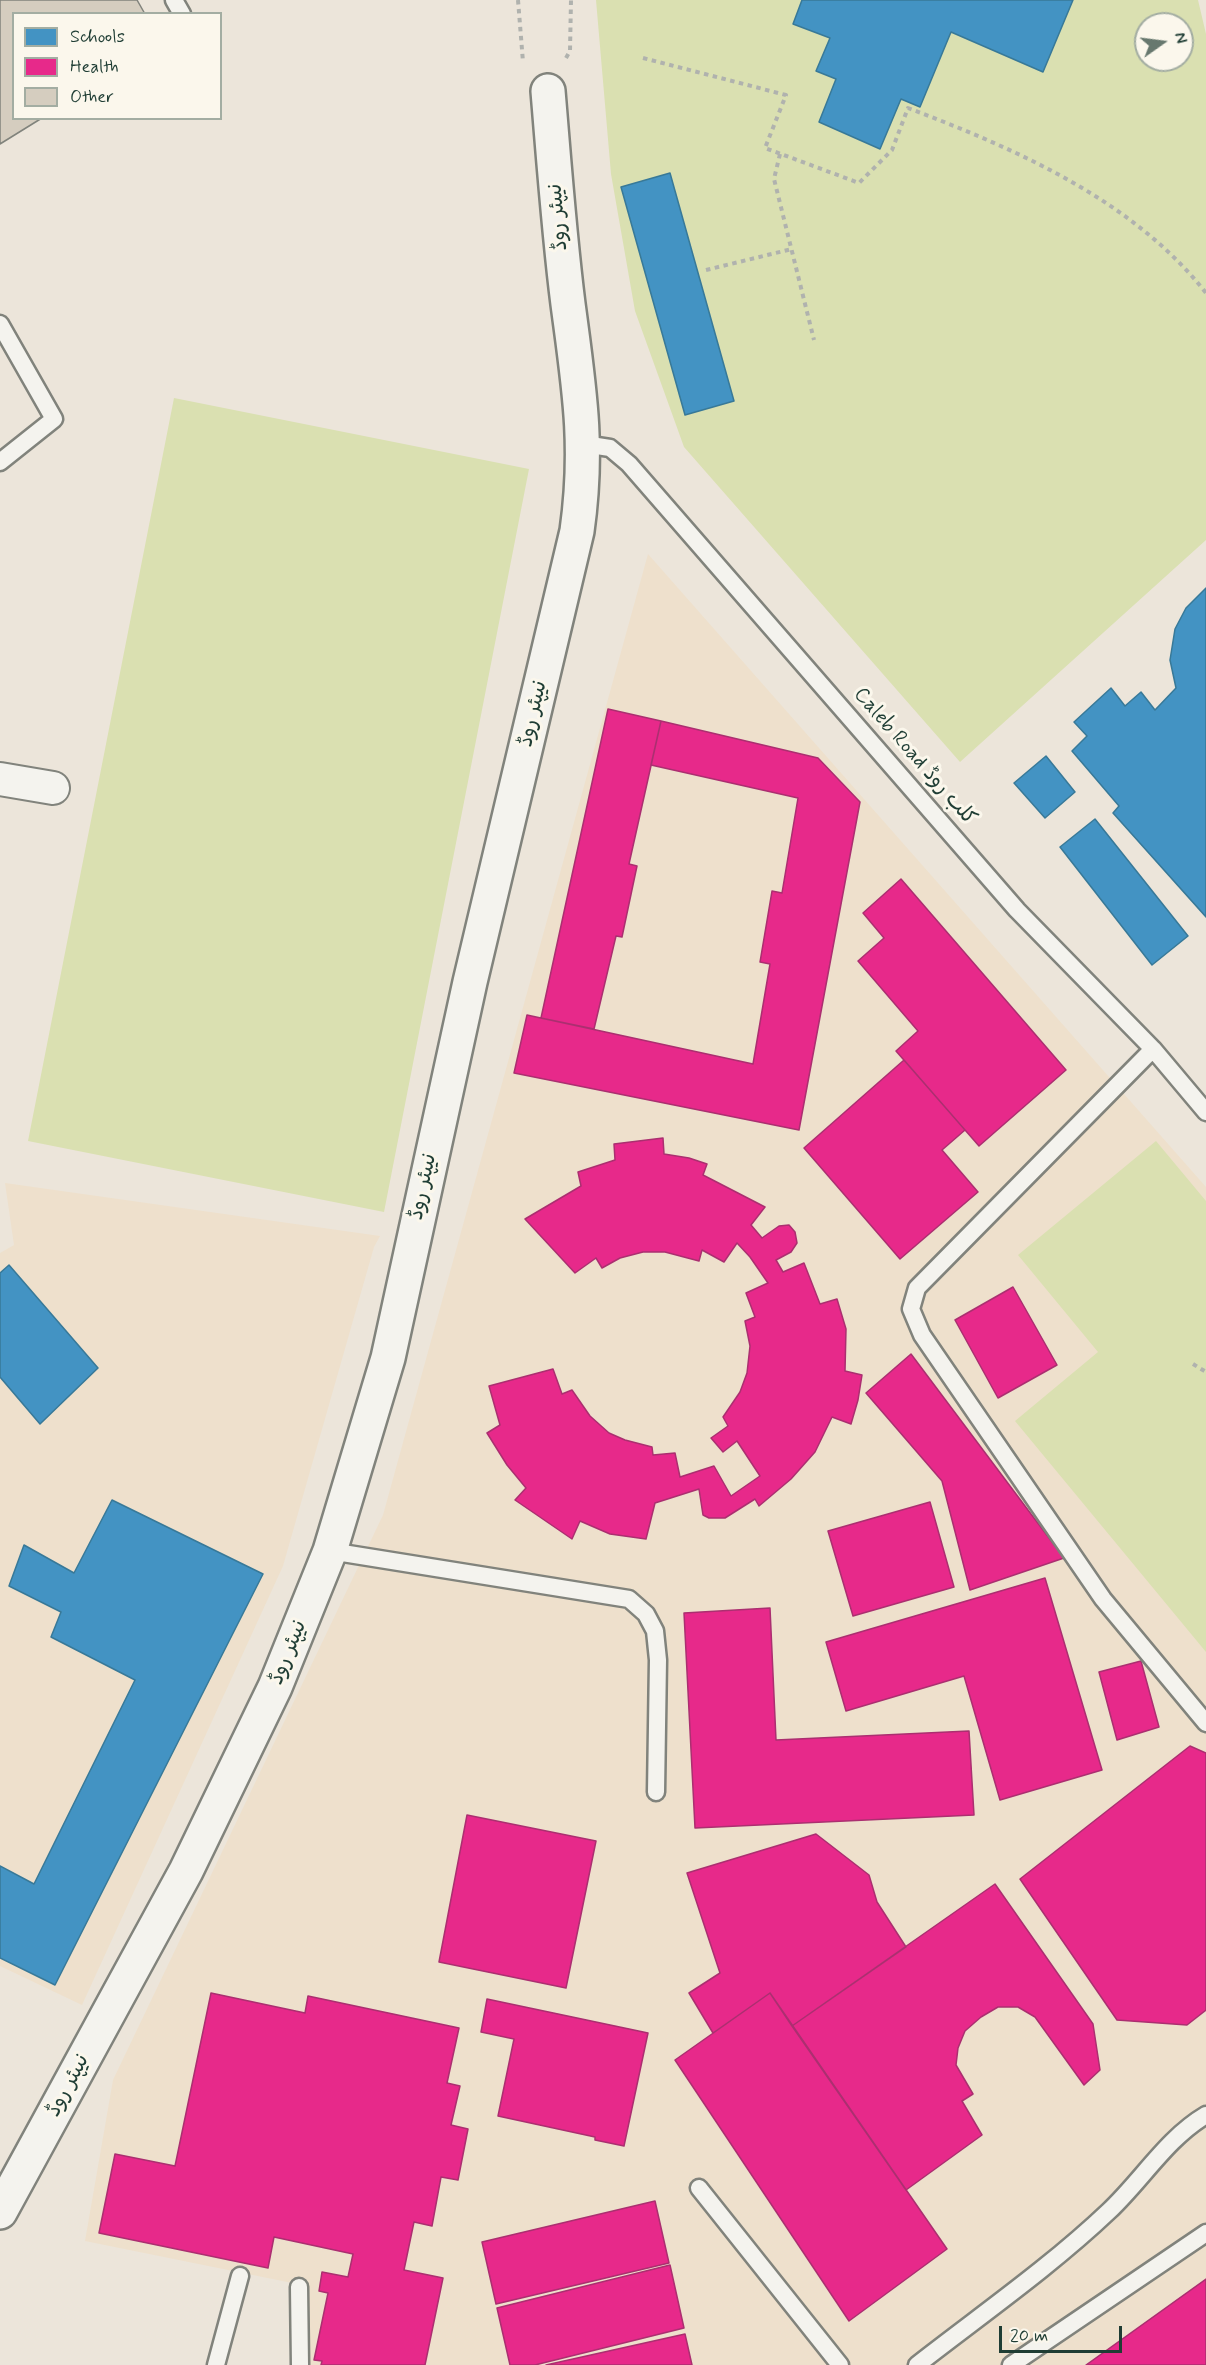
<!DOCTYPE html>
<html>
<head>
<meta charset="utf-8">
<style>
	body { margin:0 }
	#map { position:relative; width:1206px; height:2365px; overflow:hidden; background:#ece5da; font-family:Mynerve,sans-serif }
	canvas { display:block }
	.legend { position:absolute; left:12px; top:12px; width:210px; height:108px; box-sizing:border-box; background:#fbf7ec; border:2px solid #a3ada2; margin:0; padding:8px 10px; list-style:none; font-size:18px; color:#1f3d34 }
	.legend li { display:flex; align-items:center; gap:12px; height:30px }
	.legend b { width:30px; border:2px solid #a3ada2 }
	.north { position:absolute; left:1134px; top:12px; width:60px; height:60px; box-sizing:border-box; background:#fbf7ec; border:2px solid #a3ada2; border-radius:50%; rotate:76deg; font-size:16px; font-weight:700; line-height:24px; text-align:center; color:#1f3d34 }
	.north::after { content:''; display:block; margin:auto; width:21px; height:27px; background:#67786e; clip-path:polygon(50% 0,100% 100%,50% 72%,0 100%) }
	.scale { position:absolute; left:999px; top:2326px; width:123px; height:27px; box-sizing:border-box; border:3px solid #1f3d34; border-top:0; padding-left:8px; font-size:18px; line-height:21px; white-space:nowrap; color:#1f3d34; -webkit-text-stroke:4px #fbf7ec; paint-order:stroke }
</style>
</head>
<body>
<div id="map">
<canvas width="1206" height="2365"></canvas>
<ul class="legend">
<li><b style="height:16px;background:#4393c3"></b>Schools</li>
<li><b style="height:16px;background:#e7298a"></b>Health</li>
<li><b style="height:16px;background:#d5cdbf"></b>Other</li>
</ul>
<div class="north">N</div>
<div class="scale">20 m</div>
</div>
<script>
const context = document.querySelector('canvas').getContext('2d');
context.lineJoin = 'round';
function paint(path, color) { context.fillStyle = color; context.fill(path, 'evenodd'); }
function stroke(path, color, width, dash) { context.strokeStyle = color; context.lineWidth = width; context.lineCap = dash ? 'butt' : 'round'; context.setLineDash(dash || []); context.stroke(path); }
function label(font, color, halo, rows, align = 'center') {
  context.font = font + ' Mynerve,"Playpen Sans Arabic",sans-serif'; context.lineWidth = 6; context.setLineDash([]); context.textBaseline = 'middle'; context.strokeStyle = halo; context.fillStyle = color; for (const [text, x, y, turn = 0] of rows) {
    context.save(); context.translate(x, y); context.rotate((+turn || 0) * Math.PI / 180); context.textAlign = isNaN(turn) ? turn : align; if (halo) context.strokeText(text, 0, 0); context.fillText(text, 0, 0); context.restore();
  }
}
const built = new Path2D(`
	M648,554L1206,1187V2365H308L307,2286L85,2241L113,2080L383,1515Z
	M5,1183L380,1236L374,1247L283,1566L82,2005L0,1966V1253L14,1245Z`);
const green = new Path2D(`
	M596,0H1198L1206,34V540L960,762L684,447L635,311L611,174ZM1146,24H1182V60H1146Z
	M174,398L529,469L384,1212L28,1141Z
	M1156,1141L1206,1201V1652L1015,1421L1098,1352L1018,1255Z`);
const schools = new Path2D(`
	M802,0H1073L1043,72L951,32L920,107L901,99L880,149L819,122L836,79L816,71L830,38L793,24Z
	M670,173L734,401L685,415L621,187Z
	M1206,588V917L1113,813L1119,806L1072,751L1087,736L1074,722L1111,688L1125,706L1141,692L1155,710L1176,688L1170,660L1175,629L1186,608Z
	M1046,756L1075,792L1045,818L1014,783Z
	M1095,819L1188,936L1152,965L1060,847Z
	M9,1265L98,1368L40,1424L0,1377V1273Z
	M112,1500L263,1574L55,1985L0,1958V1866L34,1884L135,1680L51,1637L61,1612L9,1586L24,1545L74,1573Z`);
const health = new Path2D(`
	M608,709L661,721L629,864L637,866L622,937L616,936L594,1029L541,1018Z
	M661,721L818,758L860,802L799,1130L514,1073L527,1015L753,1064L770,964L760,962L772,891L782,893L798,798L651,765Z
	M901,879L1066,1070L979,1146L896,1051L918,1031L858,961L884,938L863,913Z
	M904,1060L965,1130L942,1150L978,1192L900,1259L804,1148Z
	M663,1138L664,1154L689,1158L707,1164L703,1175L765,1207L751,1225L762,1238L779,1226L789,1225L795,1232L797,1243L791,1252L776,1260L783,1272L804,1263L820,1304L837,1299L846,1329L845,1371L862,1375L858,1400L851,1424L832,1417L815,1452L791,1479L759,1506L755,1499L725,1518H709L703,1515L699,1489L655,1503L646,1539L610,1534L580,1521L572,1539L515,1500L526,1488L507,1465L487,1433L500,1425L489,1386L553,1369L562,1394L572,1390L590,1416L609,1433L625,1440L652,1447L653,1455L675,1453L680,1477L714,1466L731,1496L760,1476L737,1441L723,1452L711,1438L728,1426L723,1417L740,1392L747,1373L750,1346L745,1321L755,1317L746,1293L768,1283L750,1257L737,1243L724,1262L702,1250L699,1261L665,1252H643L620,1258L602,1268L596,1258L575,1273L525,1219L581,1186L578,1172L615,1160L614,1144Z
	M1013,1287L1057,1365L998,1398L955,1320Z
	M911,1354L1064,1558L970,1590L942,1481L866,1393Z
	M930,1502L954,1587L853,1616L828,1531Z
	M1045,1578L1102,1770L1000,1800L964,1676L846,1711L826,1642Z
	M770,1608L776,1740L969,1731L974,1815L695,1828L684,1613Z
	M1141,1661L1159,1727L1117,1740L1099,1672Z
	M1190,1746L1206,1753V2010L1187,2025L1117,2020L1020,1879Z
	M467,1815L596,1841L566,1988L439,1962Z
	M816,1834L869,1875L877,1902L906,1947L792,2026L770,1993L713,2033L689,1993L720,1973L687,1873Z
	M995,1884L1093,2024L1100,2070L1084,2085L1035,2017L1018,2007H998L981,2017L965,2031L958,2048L956,2065L973,2094L962,2101L982,2135L906,2190L792,2026Z
	M211,1993L305,2013L308,1996L459,2028L447,2083L460,2086L451,2125L468,2129L458,2180L441,2177L432,2226L414,2222L404,2270L443,2278L425,2365H321L322,2361L314,2360L328,2293L319,2291L322,2272L348,2277L353,2254L274,2237L268,2268L99,2233L115,2154L175,2166Z
	M770,1993L947,2249L849,2321L675,2060Z
	M487,1999L648,2033L624,2146L595,2140V2137L498,2116L514,2039L481,2032Z
	M655,2201L669,2263L496,2304L482,2242Z
	M670,2265L684,2328L535,2365H510L497,2308Z
	M1206,2279V2365H1086Z
	M685,2334L692,2365H546Z`);
const building = new Path2D(`
	M0,0H137L145,14H14V118H42L0,144Z`);
const path = new Path2D(`
	M518,0L523,62
	M566,58L570,51L571,0
	M643,58L786,95L765,148L859,183L892,150L908,108C1016,149 1133,200 1206,293
	M780,154L774,179L814,340
	M706,270L792,249
	M1193,1364L1206,1372`);
const lane = new Path2D(`
	M174,0L182,14
	M0,324L54,419L0,462
	M584,444L610,448L629,464L1017,910L1153,1049L1206,1112
	M1153,1049L917,1288L911,1309L922,1335L1103,1599L1206,1723
	M330,1551L629,1599L646,1614L655,1631L658,1660L656,1792
	M699,2188L840,2365
	M299,2287L300,2365
	M216,2365L240,2276
	M917,2365C981,2315 1050,2267 1109,2211C1142,2180 1167,2138 1206,2115
	M1011,2365L1206,2233`);
const street = new Path2D(`
	M0,779L53,788`);
const secondary = new Path2D(`
	M0,2212L186,1871L275,1687L330,1551L388,1358L470,982L577,531C589,446 579,387 568,304C559,233 554,162 548,91`);
const streetNames = [
	["نیپئر روڈ",559,217,-95],
	["نیپئر روڈ",534,714,-77],
	["Caleb Road کلب روڈ",914,757,49],
	["نیپئر روڈ",424,1187,-78],
	["نیپئر روڈ",289,1653,-68],
	["نیپئر روڈ",69,2086,-62]
];
paint(built, '#eee0cc');
paint(green, '#dae0b1');
paint(schools, '#4393c3');
stroke(schools, '#387998', 1.5);
paint(health, '#e7298a');
stroke(health, '#ab2f70', 1.5);
paint(building, '#d5cdbf');
stroke(building, '#81837c', 1.5);
stroke(lane, '#81837c', 21);
stroke(street, '#81837c', 36);
stroke(secondary, '#81837c', 38);
stroke(path, '#b0b2ae', 4, [4.5, 4.5]);
stroke(lane, '#f4f3ee', 16);
stroke(street, '#f4f3ee', 32);
stroke(secondary, '#f4f3ee', 33);
label('21px', '#1f3d34', '#fbf7ec', streetNames);
</script>
</body>
</html>
